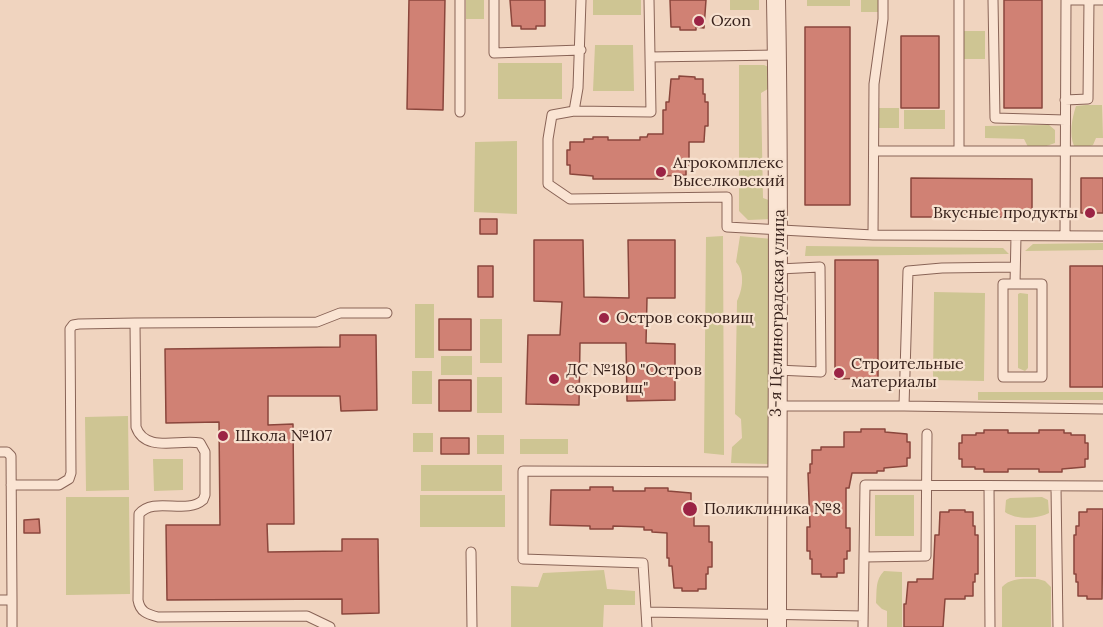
<!DOCTYPE html>
<html>
<head>
<meta charset="utf-8">
<style>
	body { margin:0 }
	canvas { display:block; background:#f0d4bf }
</style>
</head>
<body>
<canvas width="1103" height="627"></canvas>
<script>
const context = document.querySelector('canvas').getContext('2d');
context.lineJoin = 'round';
function paint(path, color) { context.fillStyle = color; context.fill(path, 'evenodd'); }
function stroke(path, color, width, dash) { context.strokeStyle = color; context.lineWidth = width; context.lineCap = dash ? 'butt' : 'round'; context.setLineDash(dash || []); context.stroke(path); }
function label(font, color, halo, rows, align = 'center') {
  context.font = font + ' Lora,serif'; context.lineWidth = 4.5; context.setLineDash([]); context.textBaseline = 'middle'; context.strokeStyle = halo; context.fillStyle = color; for (const [text, x, y, turn = 0] of rows) {
    context.save(); context.translate(x, y); context.rotate((+turn || 0) * Math.PI / 180); context.textAlign = isNaN(turn) ? turn : align; if (halo) context.strokeText(text, 0, 0); context.fillText(text, 0, 0); context.restore();
  }
}
const green = new Path2D(`
	M466,0H484V19H466Z
	M593,0H641V15H593Z
	M730,0H759V10H730Z
	M807,0H850V6H807Z
	M861,0H878V12H861Z
	M964,31H985V59H964Z
	M595,45H633L634,91H593Z
	M498,63H562V99H498Z
	M739,65H764L773,69V86L761,93L763,198L774,202L773,219L748,220L739,211Z
	M1086,105H1102L1103,138H1096L1093,145L1084,148L1074,146C1069,134 1072,118 1076,106Z
	M878,108H899V128H878Z
	M904,110H945V129H904Z
	M1049,125L1055,130V143L1041,148L1028,147L1024,139L985,138V126Z
	M517,141V214L474,212L475,142Z
	M723,236L724,455L704,453L706,237Z
	M740,236L772,239L769,464L731,463L732,447L742,438L741,419L735,414L737,301C743,289 745,272 736,262Z
	M1103,243V250L1025,251L1033,244Z
	M806,246L1003,248L1009,254L805,256Z
	M934,292L985,293L984,381L933,380Z
	M1020,293L1028,294V368L1025,371L1018,368V294Z
	M415,304H434V358H415Z
	M480,319H502V363H480Z
	M441,356H472V375H441Z
	M412,371H432V404H412Z
	M477,377H502V413H477Z
	M978,392H1103V400H978Z
	M128,416L129,490L86,491L85,417Z
	M413,433H433V452H413Z
	M477,435H504V454H477Z
	M520,439H568V454H520Z
	M153,459H183V490L154,491Z
	M421,465H502V491H421Z
	M420,495H505V527H420Z
	M875,495H914V536H875Z
	M66,497H129L130,594L66,595Z
	M1042,497L1048,500L1049,513C1038,519 1016,520 1005,512L1006,500L1010,498Z
	M1015,525H1036V577H1015Z
	M604,570L607,589L635,591V605H604L603,627H511V586L538,587L543,573Z
	M884,571L902,572V627H887V611L882,609L876,603C877,590 875,580 884,571Z
	M1038,579L1045,581L1051,587V627H1002V587C1012,577 1025,579 1038,579Z`);
const building = new Path2D(`
	M409,0H445L443,110L407,109Z
	M510,0H545V26H536V29H521V26H512Z
	M670,0H706L704,28L696,27V30H680V27H671Z
	M1004,0H1042V108H1004Z
	M805,27H850V205H805Z
	M901,36H939V108H901Z
	M679,76L695,77V79H703V94H705V102H708V126H705L704,142H689V166H686V175L663,176V179H593V176L570,174V165H567V150H570V142H584V139H593V137H608V140H640V137H647L648,134H663V110H666V102H669L671,79H679Z
	M911,178L1032,179V217H911Z
	M1081,178H1103V213H1081Z
	M480,219H497V234H480Z
	M534,240H583L584,297L629,298L628,240H675V298H647L646,343L675,344V400L627,401L626,343H580L579,405L526,404L528,335H560L562,302L534,301Z
	M835,260H878V378L835,379Z
	M478,266H493V297H478Z
	M1070,266H1103V387H1070Z
	M439,319H471V350H439Z
	M340,335H376L377,410L341,411L340,396H268V425L293,424L294,524H267L268,552L342,551V539H378L379,613L342,614V599L167,600L166,525H220L219,422L166,423L165,349L340,347Z
	M439,380H471V411H439Z
	M861,429H885V432L907,434V442H910V458H907V466L884,468V471H877V473H852L849,488H846V528H850V551H847V559H844V573H837V577H821V574H812V559H810V551H807V527H810L808,473H810V464H812V450H821V447H844V432H861Z
	M984,430H1008V433H1039V430H1064V433H1071V435H1085V443H1088V459H1085V467L1062,469V472H1039V469H1008V472H984V469H975V467H962V459H959V443H962V435H976V433H984Z
	M441,438H469V454H441Z
	M590,487H613V491H645V488H668V491L691,493V502H694V526H709V542H712V567H708V574H706V589H698V591H682V588H674L672,566H669V558H667V533L652,532V530H644V527L613,526V529H590V526L550,525L551,490H590Z
	M1087,509H1103L1102,599H1087V596H1078V582H1076V574H1074V535H1076V526H1079V512H1087Z
	M949,510H965V512H973V526H975V535H978V574H975V582H973V596H965V599H945L943,627H904V604H906L908,582H917V579H933L935,535H939L940,512H949Z
	M39,519L40,533H24V520Z`);
const lane = new Path2D(`
	M494,0V53L581,50
	M649,0L651,112L574,111L552,115L548,139V184L570,199L727,197V227L873,235L1103,236
	M959,0V151
	M993,0L995,118L1065,120
	M650,57L777,55
	M1065,100L1088,99L1089,0
	M574,111L578,88L581,0
	M460,112V0
	M875,151H1103
	M873,235L874,84L883,19V0
	M1065,236L1066,0H1103
	M1003,284H1042V377H1003Z
	M1015,284L1016,236
	M777,370L821,372L820,267L779,269
	M776,406H904L1103,409
	M904,406L908,271L942,268L1015,267
	M0,452H7L11,456L12,600
	M11,485H59L69,479L71,473L70,329L73,325L79,324L135,323
	M989,486L990,627
	M1056,487L1058,627
	M471,552L472,627
	M865,557L926,556L927,434
	M0,600H12V627
	M647,612L863,616
	M330,627L307,616L158,617C147,614 140,612 138,600L139,514C154,496 186,515 203,500L205,495V452L200,443C179,439 145,453 136,427L135,323L317,322L340,313H387
	M647,627L643,563L523,559V471L778,472
	M863,627L865,485L1103,486`);
const street = new Path2D(`
	M776,0C780,209 777,418 777,627`);
const markers = [
	[699,21,6,"#9b2445"],
	[661,172,6,"#9b2445"],
	[1090,213,6,"#9b2445"],
	[604,318,6,"#9b2445"],
	[839,373,6,"#9b2445"],
	[554,379,6,"#9b2445"],
	[223,436,6,"#9b2445"],
	[690,509,8,"#9b2445"]
];
const poiNames = [
	["Ozon",711,21],
	["Агрокомплекс",673,163],
	["Выселковский",673,181],
	["Вкусные продукты",1078,213,"right"],
	["Остров сокровищ",616,318],
	["Строительные",851,364],
	["материалы",851,382],
	["ДС №180 \"Остров",566,370],
	["сокровищ\"",566,388],
	["Школа №107",235,436],
	["Поликлиника №8",704,509]
];
const streetNames = [
	["3-я Целиноградская улица",778,313,-89]
];
paint(green, '#cec593');
paint(building, '#d08174');
stroke(building, '#8a463c', 1.5);
stroke(lane, '#896457', 11);
stroke(street, '#896457', 20);
stroke(lane, '#fae4d3', 9);
stroke(street, '#fae4d3', 18);
for (const [x, y, r, color] of markers) { const dot = new Path2D(); dot.arc(x, y, r, 0, 2 * Math.PI); context.fillStyle = color; context.fill(dot); stroke(dot, '#f7e1cf', 2); }
label('16px', '#38221c', '#f7e1cf', poiNames, 'left');
label('16px', '#38221c', '#f7e1cf', streetNames);
</script>
</body>
</html>
